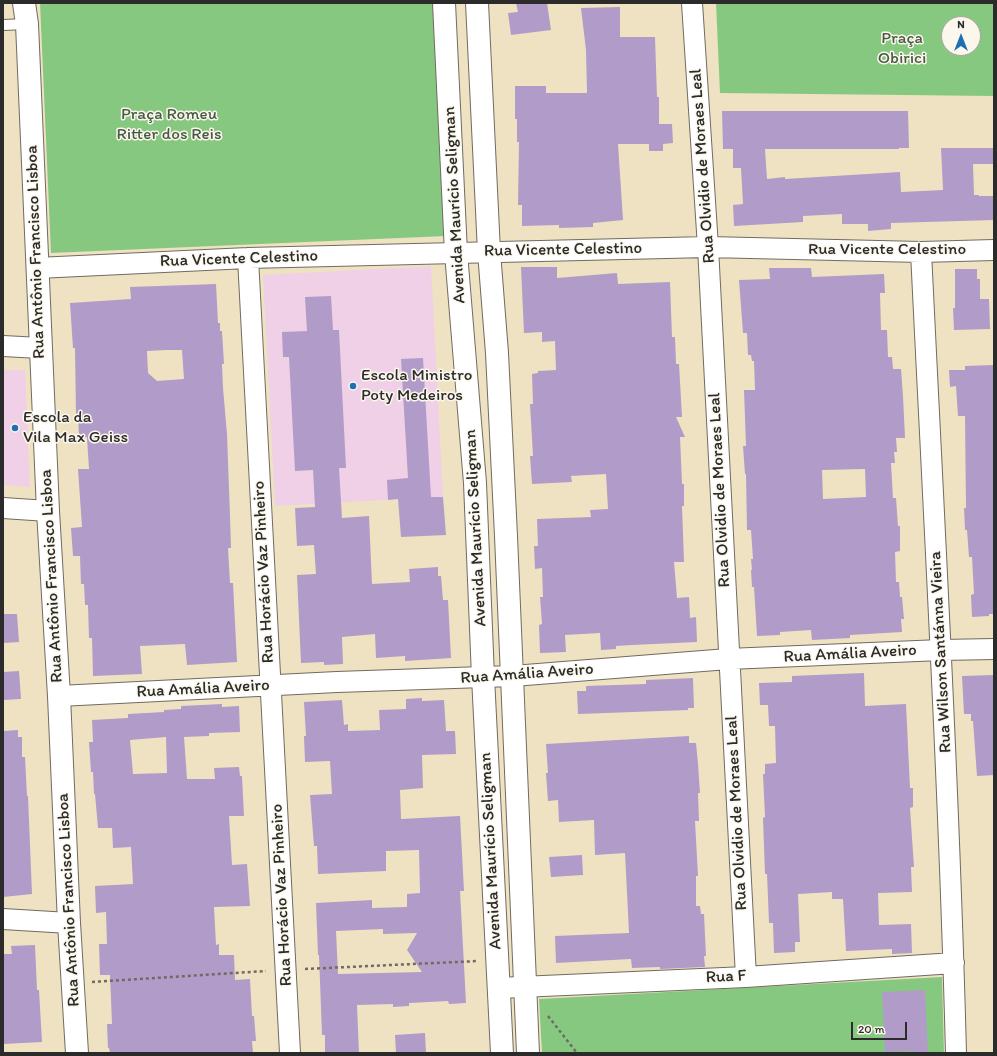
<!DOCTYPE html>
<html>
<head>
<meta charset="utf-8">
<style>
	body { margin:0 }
	#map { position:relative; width:997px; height:1056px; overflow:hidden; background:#efe2c2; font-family:Itim,sans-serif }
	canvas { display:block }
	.frame { position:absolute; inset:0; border:4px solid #2b2b2b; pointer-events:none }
	.north { position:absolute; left:941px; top:16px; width:40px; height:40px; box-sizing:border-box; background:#fbf7ec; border:1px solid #a8a59f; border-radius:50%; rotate:0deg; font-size:11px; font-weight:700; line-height:16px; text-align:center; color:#2b2b2b }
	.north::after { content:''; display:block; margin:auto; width:14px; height:18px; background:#1f6fb2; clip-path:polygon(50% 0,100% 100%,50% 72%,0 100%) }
	.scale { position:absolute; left:851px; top:1022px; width:56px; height:18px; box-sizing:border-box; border:2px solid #2b2b2b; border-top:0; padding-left:5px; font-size:12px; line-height:14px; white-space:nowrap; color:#2b2b2b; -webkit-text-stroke:3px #fbf7ec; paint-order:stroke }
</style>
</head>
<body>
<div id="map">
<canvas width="997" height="1056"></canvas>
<div class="frame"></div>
<div class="north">N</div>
<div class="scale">20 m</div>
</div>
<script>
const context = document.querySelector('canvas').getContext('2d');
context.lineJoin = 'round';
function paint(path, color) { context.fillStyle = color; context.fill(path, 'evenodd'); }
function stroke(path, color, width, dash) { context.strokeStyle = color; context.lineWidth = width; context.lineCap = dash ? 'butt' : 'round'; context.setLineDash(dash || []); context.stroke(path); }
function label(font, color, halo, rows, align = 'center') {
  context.font = font + ' Itim,sans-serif'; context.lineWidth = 3; context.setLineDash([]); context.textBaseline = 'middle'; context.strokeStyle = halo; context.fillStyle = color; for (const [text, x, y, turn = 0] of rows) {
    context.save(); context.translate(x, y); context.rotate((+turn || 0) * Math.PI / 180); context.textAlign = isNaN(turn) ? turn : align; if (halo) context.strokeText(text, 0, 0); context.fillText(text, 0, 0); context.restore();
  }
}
const built = new Path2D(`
	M431,266L443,497L275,506L263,275Z
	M3,370H25L30,487L3,485Z`);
const green = new Path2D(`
	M40,3H436L446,236L51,253Z
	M716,3H994V96L720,93ZM949,24H973V48H949Z
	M942,977L944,1053H542L539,999Z`);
const building = new Path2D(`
	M516,3H547L551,30L511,35L508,13L518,12Z
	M620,7V37H655L657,97H659V124H672L673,143L663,144V151H649V144H618L623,220L593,223V227L559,228V225L522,226V205H518L519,142H517V119H515V86H546V93H587L586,50L581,8Z
	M722,111H908L909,148H899V149H765L767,179L785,177V179L900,172L901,192L943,190L941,148H994V164H973L974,195H979V196H994V220L891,223V229L868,231V224H842V214L803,216V222L734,226L733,205L743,204L741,168H733V149H723Z
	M521,267H557V278L617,273L618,284L670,282L672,337H675L676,364H679L682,417H676L685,437H680L682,484H684V506H682L684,562H674L677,598L689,597L690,618L696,617L697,642L632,645L616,646V649L601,650L600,633L565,635L566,652L540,653L539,625L542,624L540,597H543L542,568L535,569L534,546H538L537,519L591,517L590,510L608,509L606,474L571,476L572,482L532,484L530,456H533L530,404H533L532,374L538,373V371L556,370L555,341L542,342V332L524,333Z
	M769,268H811L812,277L884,274L885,293H880L881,330H887L888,357H892L893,369H901L903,396L905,438H896L897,452H894L895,463H891L893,498H896L898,526H900V551L895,552L896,582H899L900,597H902L904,619H901L902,632L850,635V638L812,640L811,630L780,632V635L757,636L754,587H752L751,570H752L751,559H753L751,530H747L746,474H745L743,446H746L744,390H755L754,361H752L751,355H748L747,333H743L739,280L770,279ZM865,469L866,497L823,499L822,470Z
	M955,269H977V279H980V299H989L990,329L954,330L953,308H955Z
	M216,284L218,323H220V331H222L224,364H222L223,388L227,434L230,516L231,548H228L230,583H233L237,662L187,665L185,644L140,646L142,674L93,676L92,638H89L88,605H85L84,584H81L80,556H73L71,528L82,527L78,469H89L87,437L79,438L78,414L76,415L75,348H73L70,303L131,299L130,287ZM166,350H182L184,379L157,381L148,373L147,351Z
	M331,296L333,330H339L346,468H339L342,518L369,516L372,584L410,582L409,569L438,567V576H441L443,600H448L451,658L405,661V656L376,658L375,634L342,637L343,664L324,665V662L301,663L297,575L316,574L314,545L297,546L295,508L315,507L313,470L295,471L289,357H283L282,332L307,331L305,297Z
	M423,358L431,497H443L446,535L401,537L398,499L388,500L387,480L408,478L401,359Z
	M994,365V614H989V616L972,617L971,595L974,594L972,557H969L967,530H965L964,508H966L965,416H958L956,386L950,387L949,370H965V366Z
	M3,614H17L19,642L3,643Z
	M19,671L21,699L3,700V672Z
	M864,673L865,706L906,704L910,788H913V807L910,808L914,867H911L912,892L878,893L879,925L911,924L912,953L892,954V949L846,951L843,899H832V892L798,894L800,942H795V952L774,953L773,923H769L767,874H765L763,818L765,817L763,774H765V764L776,763L775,726H769L768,705H760L759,683L792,682V676Z
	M994,675V775L977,776L973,721H971V714H964L962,676Z
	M693,678L694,708H688V710L578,714L577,691H586V686L646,684V680Z
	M422,698V701L444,700L446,731H455L456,754L422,755L423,788L400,790L401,819L460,816L464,891H460L466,1003L449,1004L448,1001L409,1003V1006L393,1007V1004L357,1005L359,1053H325V1035H322L319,955H318L316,903L372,900V908L407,907V894L420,893L419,850L386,851V871L318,874L317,846H314L310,795L332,794L330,761L305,762L304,736H306L304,702L342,700L344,725L348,724V731L380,730L379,710L406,709V699ZM383,929V934L417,933L407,950L422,972L338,974L336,931Z
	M222,704V707L239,706L240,732L209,733V736L184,737L187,779H215L214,768L239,767L240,776H242L244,816H229L232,865L247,864L250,906L214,907L216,945L219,944V955H234L235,980L250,979L252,1016H254L256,1041H252L253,1053H110L109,1048H108L107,1024H112L110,975H100L99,944H107L106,912L96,913L95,886L133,884L131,847L113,848L112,828H98L95,794H94L93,772H91L89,742H93L92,720L128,718V714L164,712V710L181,709V706ZM166,737L167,773L133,774L130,740Z
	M18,730V737H22V757H25L27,796H28L32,894L3,897V731Z
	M689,736V743H696L698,764L700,793H698L699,821H695L698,876H696V906H700L701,914H704L706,956H704L705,967L660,969V967L632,968L631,959L556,963L555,936L629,933L625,853L595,855L594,820L559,822L558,800L548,801L546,773H548L546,744Z
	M582,855L583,875L551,877L549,857Z
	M35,945L37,990H39L42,1042L3,1044V954H12L11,946Z
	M925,990L928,1053H913V1051L885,1052L882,992Z
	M425,1033L426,1053H396L395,1035Z`);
const path = new Path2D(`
	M305,969L478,961
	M92,982L266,971
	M548,1016L577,1053`);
const service = new Path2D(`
	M3,25L27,24`);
const minor = new Path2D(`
	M692,3L708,247L746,977
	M921,252C934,519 949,786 956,1053
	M248,258L290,1053
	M37,268L248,258L708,247L921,252L994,250
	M3,346L40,348
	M3,508L48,511
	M59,696L337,682L513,676L728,659L941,650L994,649
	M3,919L69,923
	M498,988L746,977L954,963`);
const tertiary = new Path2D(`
	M24,3L27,24L48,511L59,696L69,923L77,1053`);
const secondary = new Path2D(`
	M444,3L456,253L475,483L483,677L502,1053
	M477,3L489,252L497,353L506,536L528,1053`);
const markers = [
	[353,386,4,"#1f6fb2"],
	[15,428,4,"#1f6fb2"]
];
const parkNames = [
	["Praça",902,39],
	["Obirici",902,59],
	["Praça Romeu",169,115],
	["Ritter dos Reis",169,135]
];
const streetNames = [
	["Rua Olvidio de Moraes Leal",703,166,-94],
	["Avenida Maurício Seligman",455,205,-93],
	["Rua Vicente Celestino",563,250,-1],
	["Rua Vicente Celestino",887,250],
	["Rua Antônio Francisco Lisboa",36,252,-92],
	["Rua Vicente Celestino",239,259,-2],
	["Rua Olvidio de Moraes Leal",720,490,-93],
	["Avenida Maurício Seligman",476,528,-93],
	["Rua Horácio Vaz Pinheiro",264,572,-93],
	["Rua Antônio Francisco Lisboa",52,576,-93],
	["Rua Wilson Santánna Vieira",941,652,-93],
	["Rua Amália Aveiro",850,654,-3],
	["Rua Amália Aveiro",527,674,-4],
	["Rua Amália Aveiro",203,689,-3],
	["Rua Olvidio de Moraes Leal",737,813,-93],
	["Avenida Maurício Seligman",491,851,-93],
	["Rua Horácio Vaz Pinheiro",282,895,-93],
	["Rua Antônio Francisco Lisboa",69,900,-93],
	["Rua F",726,977,-3]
];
const poiNames = [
	["Escola Ministro",361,376],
	["Poty Medeiros",361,396],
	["Escola da",23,418],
	["Vila Max Geiss",23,438]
];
paint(built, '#efd0e7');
paint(green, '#87c880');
paint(building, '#b19bc8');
stroke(service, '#706b60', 12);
stroke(minor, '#706b60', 22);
stroke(tertiary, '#706b60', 24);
stroke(secondary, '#706b60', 24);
stroke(path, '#706b60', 2.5, [3, 3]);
stroke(service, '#fff', 10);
stroke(minor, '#fff', 20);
stroke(tertiary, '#fff', 22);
stroke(secondary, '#fff', 22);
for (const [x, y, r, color] of markers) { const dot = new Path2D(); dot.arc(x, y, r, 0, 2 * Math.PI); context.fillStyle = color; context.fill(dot); stroke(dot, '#fbf7ec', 1.5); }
label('17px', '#475a44', '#fbf7ec', parkNames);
label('17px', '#2b2b2b', '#fbf7ec', streetNames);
label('17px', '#2b2b2b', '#fbf7ec', poiNames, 'left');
</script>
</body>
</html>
